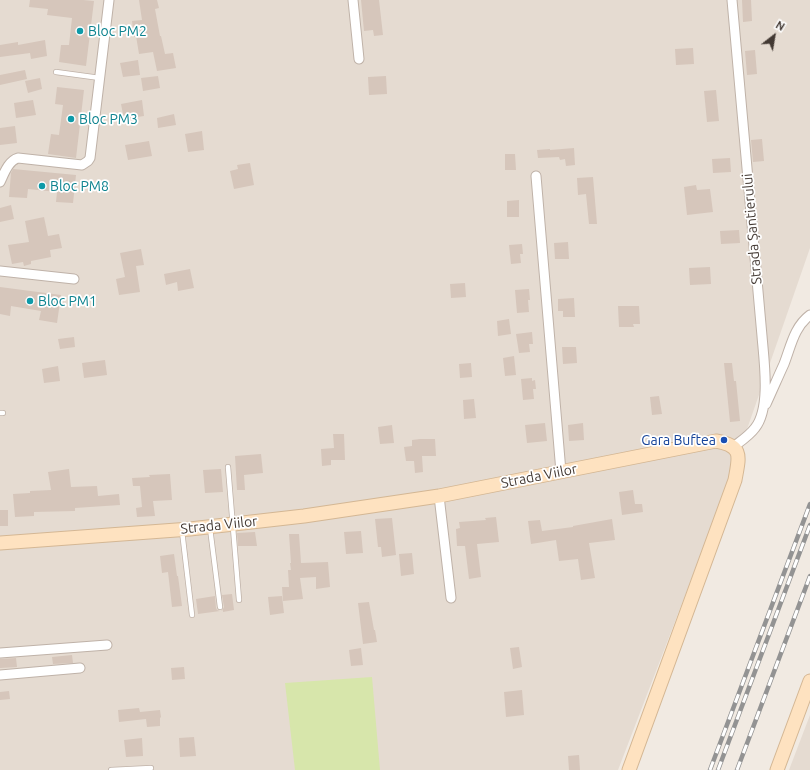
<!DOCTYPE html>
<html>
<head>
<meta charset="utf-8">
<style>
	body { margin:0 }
	#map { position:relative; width:810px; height:770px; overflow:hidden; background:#f1eae2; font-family:Ubuntu,sans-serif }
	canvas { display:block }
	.north { position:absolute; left:754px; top:16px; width:40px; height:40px; -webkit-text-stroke:3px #fff; paint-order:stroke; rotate:31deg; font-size:11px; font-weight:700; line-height:16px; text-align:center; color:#433933 }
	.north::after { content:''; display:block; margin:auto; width:14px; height:18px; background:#433933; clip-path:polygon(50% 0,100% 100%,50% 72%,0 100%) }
</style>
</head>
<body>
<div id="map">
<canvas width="810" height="770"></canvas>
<div class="north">N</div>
</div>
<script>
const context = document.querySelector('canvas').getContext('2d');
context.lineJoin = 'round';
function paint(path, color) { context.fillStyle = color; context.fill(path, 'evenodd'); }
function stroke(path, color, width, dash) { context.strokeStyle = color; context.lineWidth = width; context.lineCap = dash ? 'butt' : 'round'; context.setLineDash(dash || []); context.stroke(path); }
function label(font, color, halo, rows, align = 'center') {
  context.font = font + ' Ubuntu,sans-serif'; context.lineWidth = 3.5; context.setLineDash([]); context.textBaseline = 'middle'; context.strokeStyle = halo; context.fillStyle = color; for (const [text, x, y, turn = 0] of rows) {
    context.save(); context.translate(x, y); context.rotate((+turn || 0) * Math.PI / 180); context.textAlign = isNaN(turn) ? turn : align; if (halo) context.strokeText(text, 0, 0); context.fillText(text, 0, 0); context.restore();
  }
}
const residential = new Path2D(`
	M0,0H810V248L729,481L618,770H0Z
	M810,715V770H789Z`);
const green = new Path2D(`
	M372,677L380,770H295L285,683Z`);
const building = new Path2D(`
	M30,0H83L94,1L86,66L59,62L61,45H69L72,18L47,15L48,9L29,7Z
	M139,0H157L159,8L155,9L160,36H161L165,54L173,53L176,68L157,71L153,52L139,54L136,36L134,37L132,21L142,20Z
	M361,0H379L383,35L374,36L373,30L364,31Z
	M742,0H751L752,21L743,22Z
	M45,40L47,56L31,59L30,53L0,57V45L18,42V45Z
	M693,48L694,64L676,65L675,49Z
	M755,50L757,74L747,75L745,51Z
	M138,60L140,75L123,77L120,63Z
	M25,70L27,79L0,85V75Z
	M158,76L160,88L143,91L141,78Z
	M386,76L387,94L369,95L368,77Z
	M40,78L42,89L28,93L25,81Z
	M57,87L84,90L76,158L48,154L51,134L59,135L63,105L55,104Z
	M716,90L719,121L707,122L704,91Z
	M33,100L36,115L16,118L14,103Z
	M142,100L144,116L124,119L121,104Z
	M174,114L176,125L158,128L157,118Z
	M15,126L17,143L0,145V128Z
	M202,131L204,150L188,152L185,134Z
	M762,139L764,161L753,162L751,140Z
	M149,141L152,156L128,160L125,145Z
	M574,148L575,165L566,166L565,159L560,160L559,157L538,158L537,150L550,149V150Z
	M505,154H515L516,170H505Z
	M730,158L731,172L713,173L712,159Z
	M250,163L254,185L234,189L230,171L238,169L237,165Z
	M13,169L76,175L73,203L56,202L57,192L28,189L27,198L9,197L11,173Z
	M593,177L597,224H589L586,194L578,195L577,178Z
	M696,185L697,190L710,189L713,212L687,215L684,187Z
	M519,200V217H507V201Z
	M11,205L14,219L0,222V208Z
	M44,217L48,236L59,234L62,248L50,250L51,257L31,261V264L24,266L23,262L12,264L8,245L29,242L25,221Z
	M739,230L740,243L721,244L720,231Z
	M568,242L569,259H555L554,243Z
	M522,244L523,254H520L521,263L511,264L509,245Z
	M141,249L144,265L136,266L140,292L119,295L116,279L125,277L120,253Z
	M710,267L711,284L690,285L689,268Z
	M190,269L194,288L178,291L177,282L166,285L164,274Z
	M465,283L466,297L451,298L450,284Z
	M0,287L61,295L57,323L39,320L41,311L11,306L10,316L0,314Z
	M529,289L530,300H528L529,312L517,313L515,290Z
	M574,298L575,317H563V311H558V299Z
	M618,306H639L640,324H633L634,327H619Z
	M509,319L511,334L498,336L497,321Z
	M532,332L533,344H529L530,352L519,353L516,334Z
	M74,337L75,347L60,349L58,339Z
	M562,347H576L577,363L563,364Z
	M514,356L516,375L505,376L503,358Z
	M105,360L107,375L84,378L82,363Z
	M471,363L472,377L460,378L459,364Z
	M724,363H732L734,381H736L740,421L730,422Z
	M58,366L60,381L44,383L42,369Z
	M532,378V381L535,380L536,389H533L534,399L523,400L521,379Z
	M659,396L662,414L652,415L650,397Z
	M474,399L476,418L464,419L463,400Z
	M545,423L547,441L527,443L525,425Z
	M583,423L584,440L569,441L568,425Z
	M392,425L394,443L380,444L378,427Z
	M333,434H344L345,460H331V465L322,466L321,449L334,448Z
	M420,439H435L436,456H422L423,472L415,473L414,461H406L404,447L412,446V440Z
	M261,454L263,473L244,475L245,490H237L235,456Z
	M69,469L71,487L97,486L98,496L119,494L120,505L75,508V511L34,512V516L15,517L13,494L30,493V491L51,490L48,472Z
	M221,469L223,492L205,493L203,470Z
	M170,474L172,500L153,501L155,516L137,517L136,508L142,507L140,486H133L132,478L150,477L149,475Z
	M633,490L635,504H642L643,512L622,515L619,492Z
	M0,510H8V526H0Z
	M496,517L499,542L477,544L481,577L469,579L465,546H457L456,529L460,528L459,522L486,520L485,518Z
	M392,518L396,555L382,557L381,547H378L375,519Z
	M612,519L615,540L589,543L595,578L581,580L578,559L559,561L556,540L531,544L528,521L540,520L542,531L573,527V526Z
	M361,531L363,553L346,554L344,532Z
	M255,532L257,546H238L237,533Z
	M289,534H299L301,563L328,562L330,587L316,589V577L300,578L303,599L283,601L282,587H289L288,570H291L290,563H291Z
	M412,553L414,574L401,576L399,554Z
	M174,554L177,576H178L182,606L172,607L168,572L162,573L160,556Z
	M232,594L234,610L223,612V610L221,611L223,609L224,607L222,595Z
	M215,596L216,608L217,610L220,611L198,614L196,599Z
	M282,596L284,613L270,615L268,597Z
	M369,602L374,630H375L377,642L363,644L358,603Z
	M519,647L522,667L513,669L510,648Z
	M361,648L363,665L351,666L349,650Z
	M72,655L73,663L53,664L52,657Z
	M16,658L17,667L0,668V659Z
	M184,667L185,679L172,680L171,668Z
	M522,690L524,715L506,717L504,692Z
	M9,691L10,699L0,700V692Z
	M139,708L140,712L160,710L161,717L160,718V726L147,727L146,719L119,722L118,710Z
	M194,737L196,756L180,757L179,738Z
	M142,738L143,756L126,757L124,740Z
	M579,755L580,770H569L568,756Z`);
const service = new Path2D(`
	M56,72L100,78
	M0,413H3
	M228,467L239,600
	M210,528L220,607
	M182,531L192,615
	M111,770L151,768`);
const minor = new Path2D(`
	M353,0L359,59
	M732,0L762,336C764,361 771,408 755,428C749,436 741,441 733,447
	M536,176L561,472
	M0,182C4,174 8,161 18,158L82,165L88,161L90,158L109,0
	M0,271L74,279
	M766,404C772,391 778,377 784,364C791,346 794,327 810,315
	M439,496L451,598
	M0,653L107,645
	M0,675L80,668`);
const secondary = new Path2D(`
	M0,543L190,529L304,516L439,496L716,441C744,446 739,457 735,480L629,770
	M777,770L810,681`);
const rail = new Path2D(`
	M710,770L810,504
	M718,770L810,525
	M737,770L810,576`);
const markers = [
	[80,31,4,"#0f9aa8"],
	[71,119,4,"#0f9aa8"],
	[42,186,4,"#0f9aa8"],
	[30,301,4,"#0f9aa8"],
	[724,440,4,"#1a4fb4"]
];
const cultureNames = [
	["Bloc PM2",88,31],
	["Bloc PM3",79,119],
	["Bloc PM8",50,186],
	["Bloc PM1",38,301]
];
const streetNames = [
	["Strada Șantierului",752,229,-95],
	["Strada Viilor",539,476,-11],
	["Strada Viilor",219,525,-6]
];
const transitNames = [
	["Gara Buftea",716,440]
];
paint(residential, '#e5dbd1');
paint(green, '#d7e6ab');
paint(building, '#d6c6bb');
stroke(service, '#bfb2a8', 6);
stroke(minor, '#bfb2a8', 11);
stroke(secondary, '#d4b794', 15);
stroke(service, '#fff', 4.5);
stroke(minor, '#fff', 9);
stroke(secondary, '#fee2c0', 13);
stroke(rail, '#939393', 4.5);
stroke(rail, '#fff', 3, [9]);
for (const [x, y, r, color] of markers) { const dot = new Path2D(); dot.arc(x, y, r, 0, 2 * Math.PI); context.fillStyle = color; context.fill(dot); stroke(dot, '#fff', 1.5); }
label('14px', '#0d838f', '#fff', cultureNames, 'left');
label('14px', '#433933', '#fff', streetNames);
label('14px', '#164399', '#fff', transitNames, 'right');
</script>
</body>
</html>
